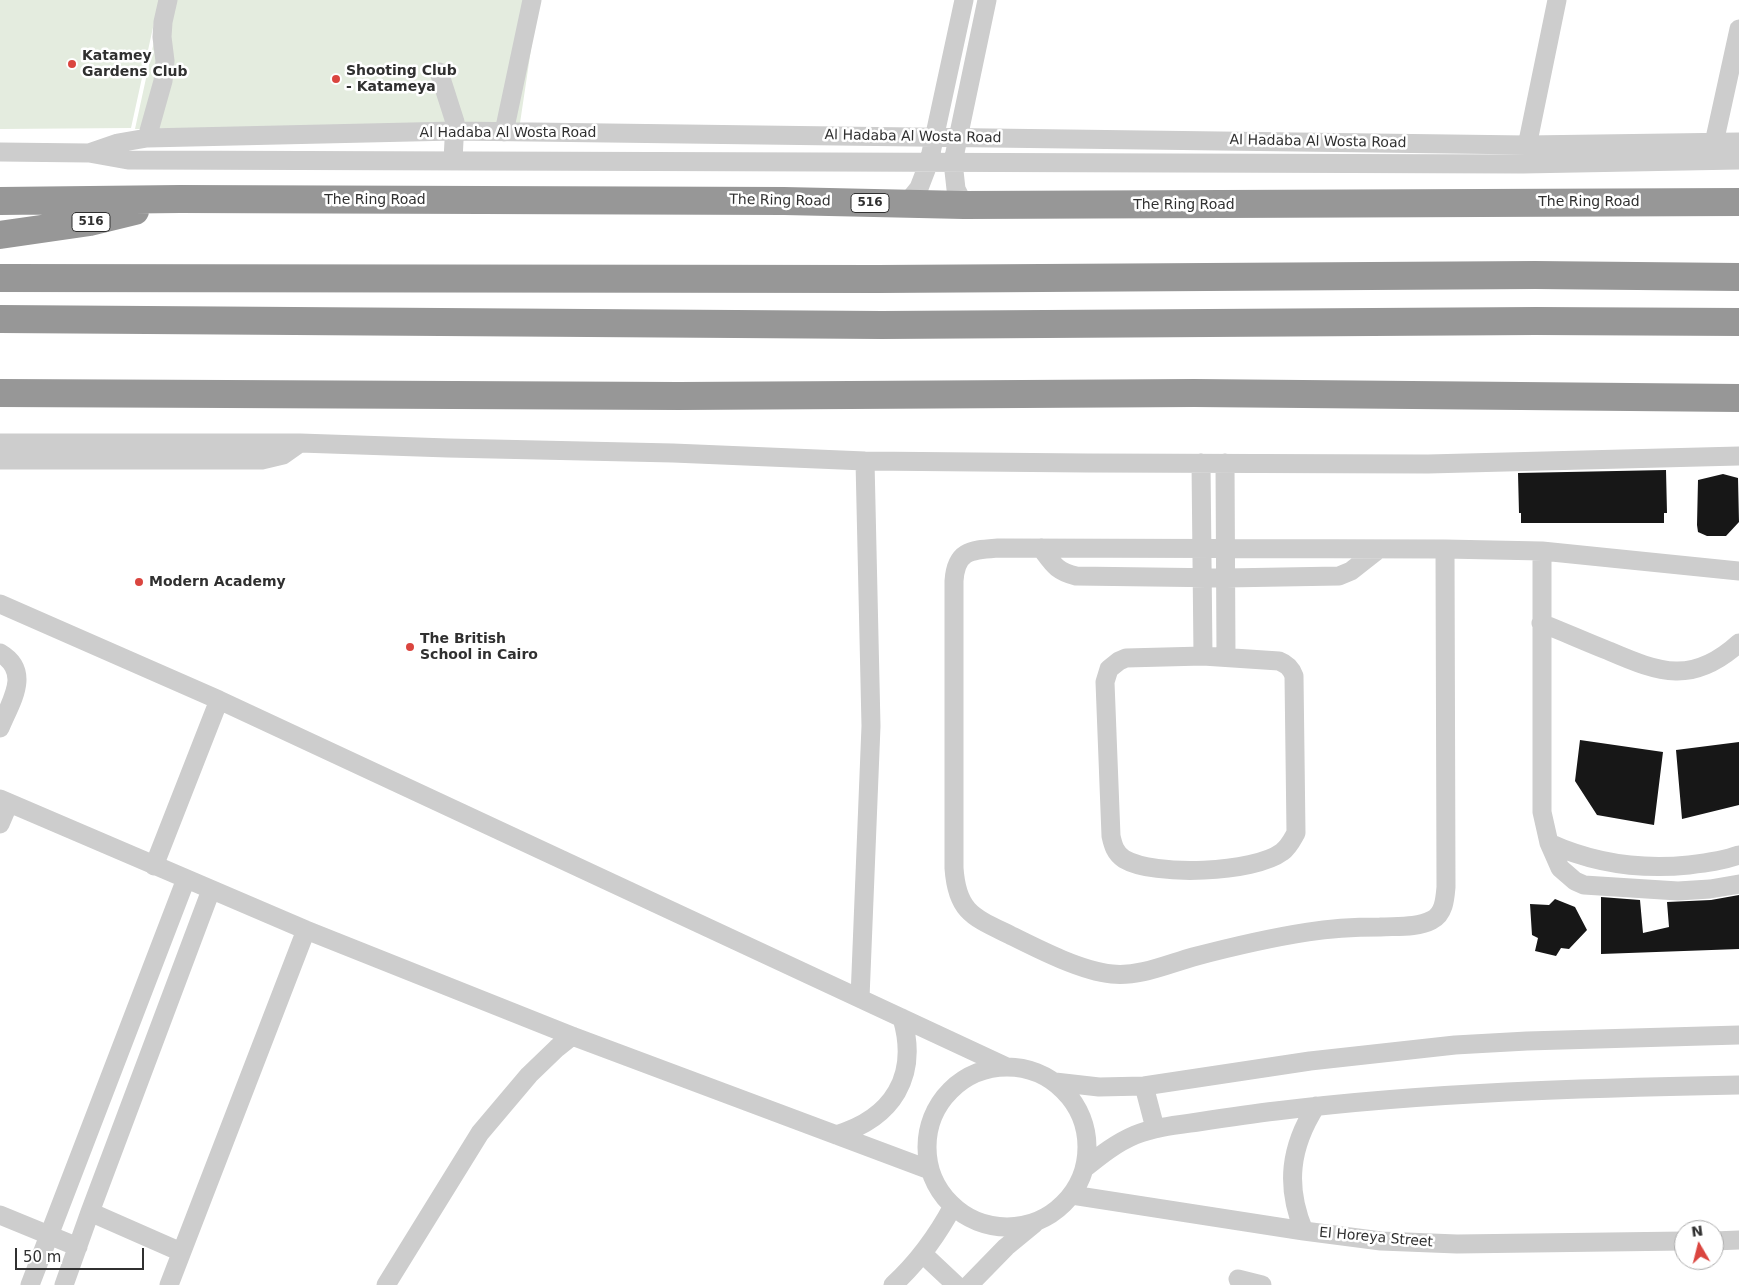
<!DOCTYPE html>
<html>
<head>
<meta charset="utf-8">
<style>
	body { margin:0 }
	#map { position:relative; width:1739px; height:1285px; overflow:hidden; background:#fff; font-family:"DejaVu Sans",sans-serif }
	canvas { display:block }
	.north { position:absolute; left:1674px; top:1220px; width:50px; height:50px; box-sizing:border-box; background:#fff; border:1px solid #acacac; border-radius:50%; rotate:352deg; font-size:14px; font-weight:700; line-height:20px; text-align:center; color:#303030 }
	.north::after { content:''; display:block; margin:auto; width:18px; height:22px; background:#da453f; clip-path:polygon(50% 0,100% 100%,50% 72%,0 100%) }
	.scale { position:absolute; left:15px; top:1248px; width:129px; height:22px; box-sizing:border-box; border:2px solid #303030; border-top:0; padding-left:6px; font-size:15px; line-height:18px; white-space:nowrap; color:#303030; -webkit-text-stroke:4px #fff; paint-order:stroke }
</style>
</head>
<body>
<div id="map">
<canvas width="1739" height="1285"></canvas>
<div class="north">N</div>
<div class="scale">50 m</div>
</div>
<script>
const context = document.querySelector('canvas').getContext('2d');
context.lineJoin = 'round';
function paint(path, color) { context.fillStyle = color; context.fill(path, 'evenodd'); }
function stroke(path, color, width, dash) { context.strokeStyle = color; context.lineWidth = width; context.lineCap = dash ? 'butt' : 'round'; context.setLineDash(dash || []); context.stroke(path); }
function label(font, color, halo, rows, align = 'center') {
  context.font = font + ' "DejaVu Sans",sans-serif'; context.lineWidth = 5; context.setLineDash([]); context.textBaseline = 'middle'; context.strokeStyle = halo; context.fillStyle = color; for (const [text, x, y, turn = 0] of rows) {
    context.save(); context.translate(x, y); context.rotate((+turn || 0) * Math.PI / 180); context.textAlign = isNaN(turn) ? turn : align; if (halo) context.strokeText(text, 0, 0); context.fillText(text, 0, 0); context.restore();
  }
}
const green = new Path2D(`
	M0,0H159L131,128L0,129Z
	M163,0H541L533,36L520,123L135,129Z`);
const building = new Path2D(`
	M1666,470L1667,513H1664V523H1521V513H1519L1518,473Z
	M1723,474L1738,478L1739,522L1726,536H1707L1698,532L1697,525L1698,480Z
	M1580,740L1663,752L1654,825L1597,815L1575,781Z
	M1739,742V805L1682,819L1676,750Z
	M1739,895V949L1601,954V897L1640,900L1643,933L1669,927L1667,902L1711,900Z
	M1555,899L1575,907L1587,930L1569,949L1561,948L1556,956L1535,951L1538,938L1532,935L1530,904L1549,905Z`);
const minor = new Path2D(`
	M439,72L455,122L453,160
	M504,132L532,0
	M147,138L163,81L165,61L162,37L163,22L168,0
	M1714,143L1739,29
	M0,152L89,153L128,160L1523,164L1739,160
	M89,153L118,143L147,138L455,131L1527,145L1739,142
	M1525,156L1557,0
	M907,203L919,188L929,162L964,0
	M964,205L956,189L953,162L987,0
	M0,443H300L448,448L673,453L865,461L1087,463L1428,464L1739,456
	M0,460H262L283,455L300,443
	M1201,463L1203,656
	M1225,463L1226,656
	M1041,548C1053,564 1056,571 1076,576L1226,578L1339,576L1351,571L1379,549
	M1445,549L1446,887C1445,899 1444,914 1432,920C1417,928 1397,926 1380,927C1356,927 1332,928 1308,932C1269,938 1231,947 1193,957C1168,964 1139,977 1112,974C1081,971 1038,949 1010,935C973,917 957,912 954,868V581C956,550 971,550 998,548L1445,549L1542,551L1739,571
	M1542,551V812L1549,843L1560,868L1575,881L1584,885L1678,891L1710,889L1739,884
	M0,604L219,700L1007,1067
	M1541,623C1564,632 1586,642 1609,651C1660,673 1693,685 1739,643
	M0,653C32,672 11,701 0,728
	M1203,656L1279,661C1287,664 1291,668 1294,676L1296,833C1292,840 1289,847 1282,852C1254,873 1154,877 1124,859C1115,853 1113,845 1111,836L1105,682L1109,669L1119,661L1126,658Z
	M0,799L306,930L572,1036L930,1170
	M0,824L9,803
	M1549,843C1595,864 1640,870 1689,865C1706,863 1723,861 1739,855
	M154,866L219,700
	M860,998L871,726L865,461
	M927 1147a80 80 0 1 1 160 0a80 80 0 1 1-160 0Z
	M1055,1082L1099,1087L1144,1086L1310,1061L1455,1045L1527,1041L1739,1035
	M1144,1086L1155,1128
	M836,1135C893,1118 919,1076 902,1018
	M1085,1168C1101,1155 1116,1143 1135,1135C1155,1127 1176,1125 1198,1122C1224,1118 1250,1114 1276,1111C1430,1092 1584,1088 1739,1085
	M1072,1195L1304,1231L1381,1241L1457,1244L1684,1241
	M90,1212L181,1252
	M0,1215L78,1247
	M1304,1231C1285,1186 1290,1147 1316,1106
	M1714,1241L1739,1240
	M923,1254L956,1285
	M1238,1279L1262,1285
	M30,1285L186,879
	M64,1285L90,1212L211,890
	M169,1285L306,930
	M386,1285L480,1133L529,1075L557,1048L572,1036
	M893,1285C918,1262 937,1236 953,1206
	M969,1285L1006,1247L1034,1224`);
const highway = new Path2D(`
	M0,201L180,199L784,201L964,205L1739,202
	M0,235L90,222L135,211
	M0,278L878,279L1535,275L1739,277
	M0,319L882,325L1536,321L1739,322
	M0,393L679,396L1194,393L1739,398`);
const markers = [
	[72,64,5,"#da453f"],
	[336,79,5,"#da453f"],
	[139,582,5,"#da453f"],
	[410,647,5,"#da453f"]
];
const shields = [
	[870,203,38],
	[91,222,38]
];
const shieldNames = [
	["516",870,203],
	["516",91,222]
];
const poiNames = [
	["Katamey",82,56],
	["Gardens Club",82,72],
	["Shooting Club",346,71],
	["- Katameya",346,87],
	["Modern Academy",149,582],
	["The British",420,639],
	["School in Cairo",420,655]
];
const streetNames = [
	["Al Hadaba Al Wosta Road",508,133],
	["Al Hadaba Al Wosta Road",913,137,1],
	["Al Hadaba Al Wosta Road",1318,142,1],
	["The Ring Road",375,200],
	["The Ring Road",780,201,1],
	["The Ring Road",1589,202],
	["The Ring Road",1184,205],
	["El Horeya Street",1376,1238,5]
];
paint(green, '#e4ecdf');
paint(building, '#171717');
stroke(minor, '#cdcdcd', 19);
stroke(highway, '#979797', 28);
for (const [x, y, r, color] of markers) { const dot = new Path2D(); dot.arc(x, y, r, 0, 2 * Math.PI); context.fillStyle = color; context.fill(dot); stroke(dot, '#fff', 2); }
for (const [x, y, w] of shields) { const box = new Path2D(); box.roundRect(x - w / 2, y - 9.5, w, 19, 4); context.fillStyle = '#fff'; context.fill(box); stroke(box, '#303030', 1); }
label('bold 12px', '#303030', null, shieldNames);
label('bold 14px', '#303030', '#fff', poiNames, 'left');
label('14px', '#303030', '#fff', streetNames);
</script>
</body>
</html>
